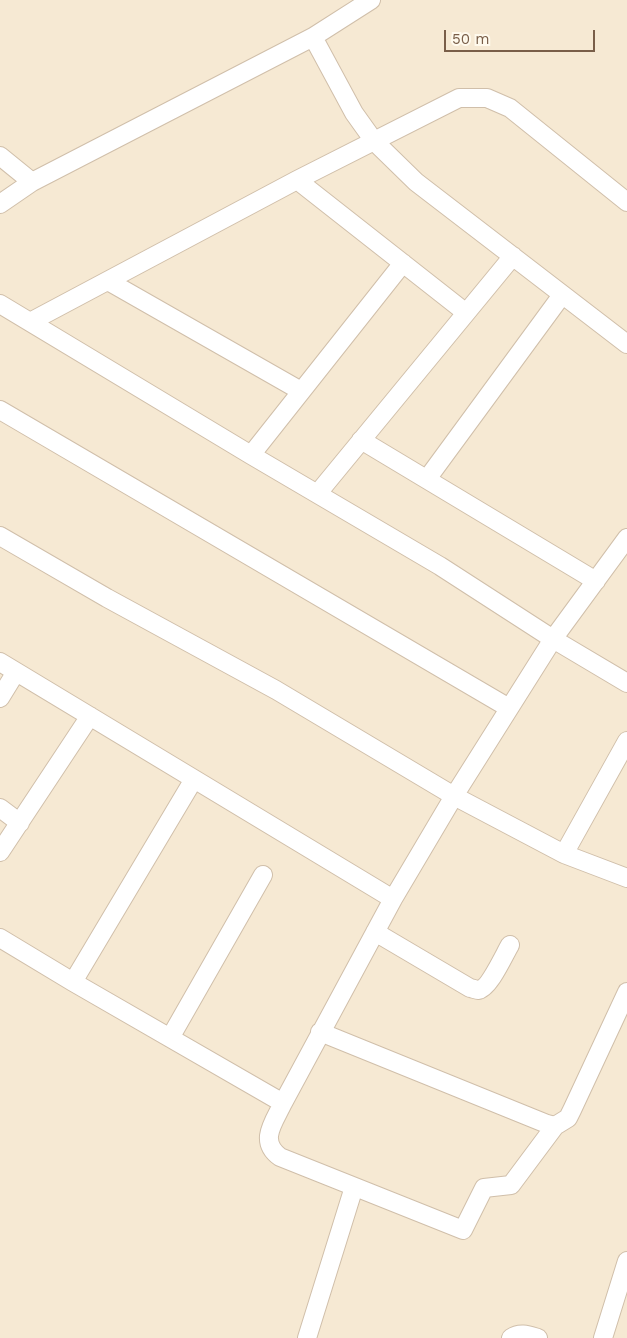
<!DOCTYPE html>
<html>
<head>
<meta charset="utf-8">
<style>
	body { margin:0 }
	#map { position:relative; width:627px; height:1338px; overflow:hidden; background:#fef7e5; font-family:"Work Sans",sans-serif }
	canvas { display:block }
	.scale { position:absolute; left:444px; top:30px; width:151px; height:22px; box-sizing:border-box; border:2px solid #795e48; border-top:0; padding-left:6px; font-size:15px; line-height:18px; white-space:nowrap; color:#795e48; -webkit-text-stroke:4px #fffaed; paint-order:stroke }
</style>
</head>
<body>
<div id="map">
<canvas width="627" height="1338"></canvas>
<div class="scale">50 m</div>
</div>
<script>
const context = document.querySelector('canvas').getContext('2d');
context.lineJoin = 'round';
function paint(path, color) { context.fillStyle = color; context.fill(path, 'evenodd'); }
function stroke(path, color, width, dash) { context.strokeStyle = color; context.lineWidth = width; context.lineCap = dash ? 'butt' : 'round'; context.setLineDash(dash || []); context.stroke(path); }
const residential = new Path2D(`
	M0,0H627V1338H0Z`);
const minor = new Path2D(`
	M313,37L354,113L374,141L416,182L627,344
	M0,156L32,182
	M297,180L465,312
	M0,204L32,182L313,37L371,0
	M108,281L301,391
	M0,304L251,455L440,566L553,639L627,683
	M30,322L297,180L459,98H487L510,108L627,202
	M0,410L509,708
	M361,440L596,581
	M251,455L403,263
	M427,479L562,295
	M318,493L513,256
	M0,536L107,598L276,690L454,796L564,854
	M0,662L393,899
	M0,698L16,672
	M627,741L564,854L627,878
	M0,808L20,823
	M0,852L90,716
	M375,932L470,988C471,988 477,990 478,990C489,989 504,955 510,945
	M0,938L73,982L283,1103
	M73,982L194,779
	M320,1032L547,1124L555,1126L568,1118L572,1110L627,992
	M170,1038L263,875
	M555,1126L511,1185L484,1188L463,1230L280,1157C258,1141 274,1122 283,1103L393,899L454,796L553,639L627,538
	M307,1338L354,1187
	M511,1338C520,1332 528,1335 538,1338
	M603,1338L627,1261`);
paint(residential, '#f6e9d3');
stroke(minor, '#d0bfaa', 20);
stroke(minor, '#fff', 18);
</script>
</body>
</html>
